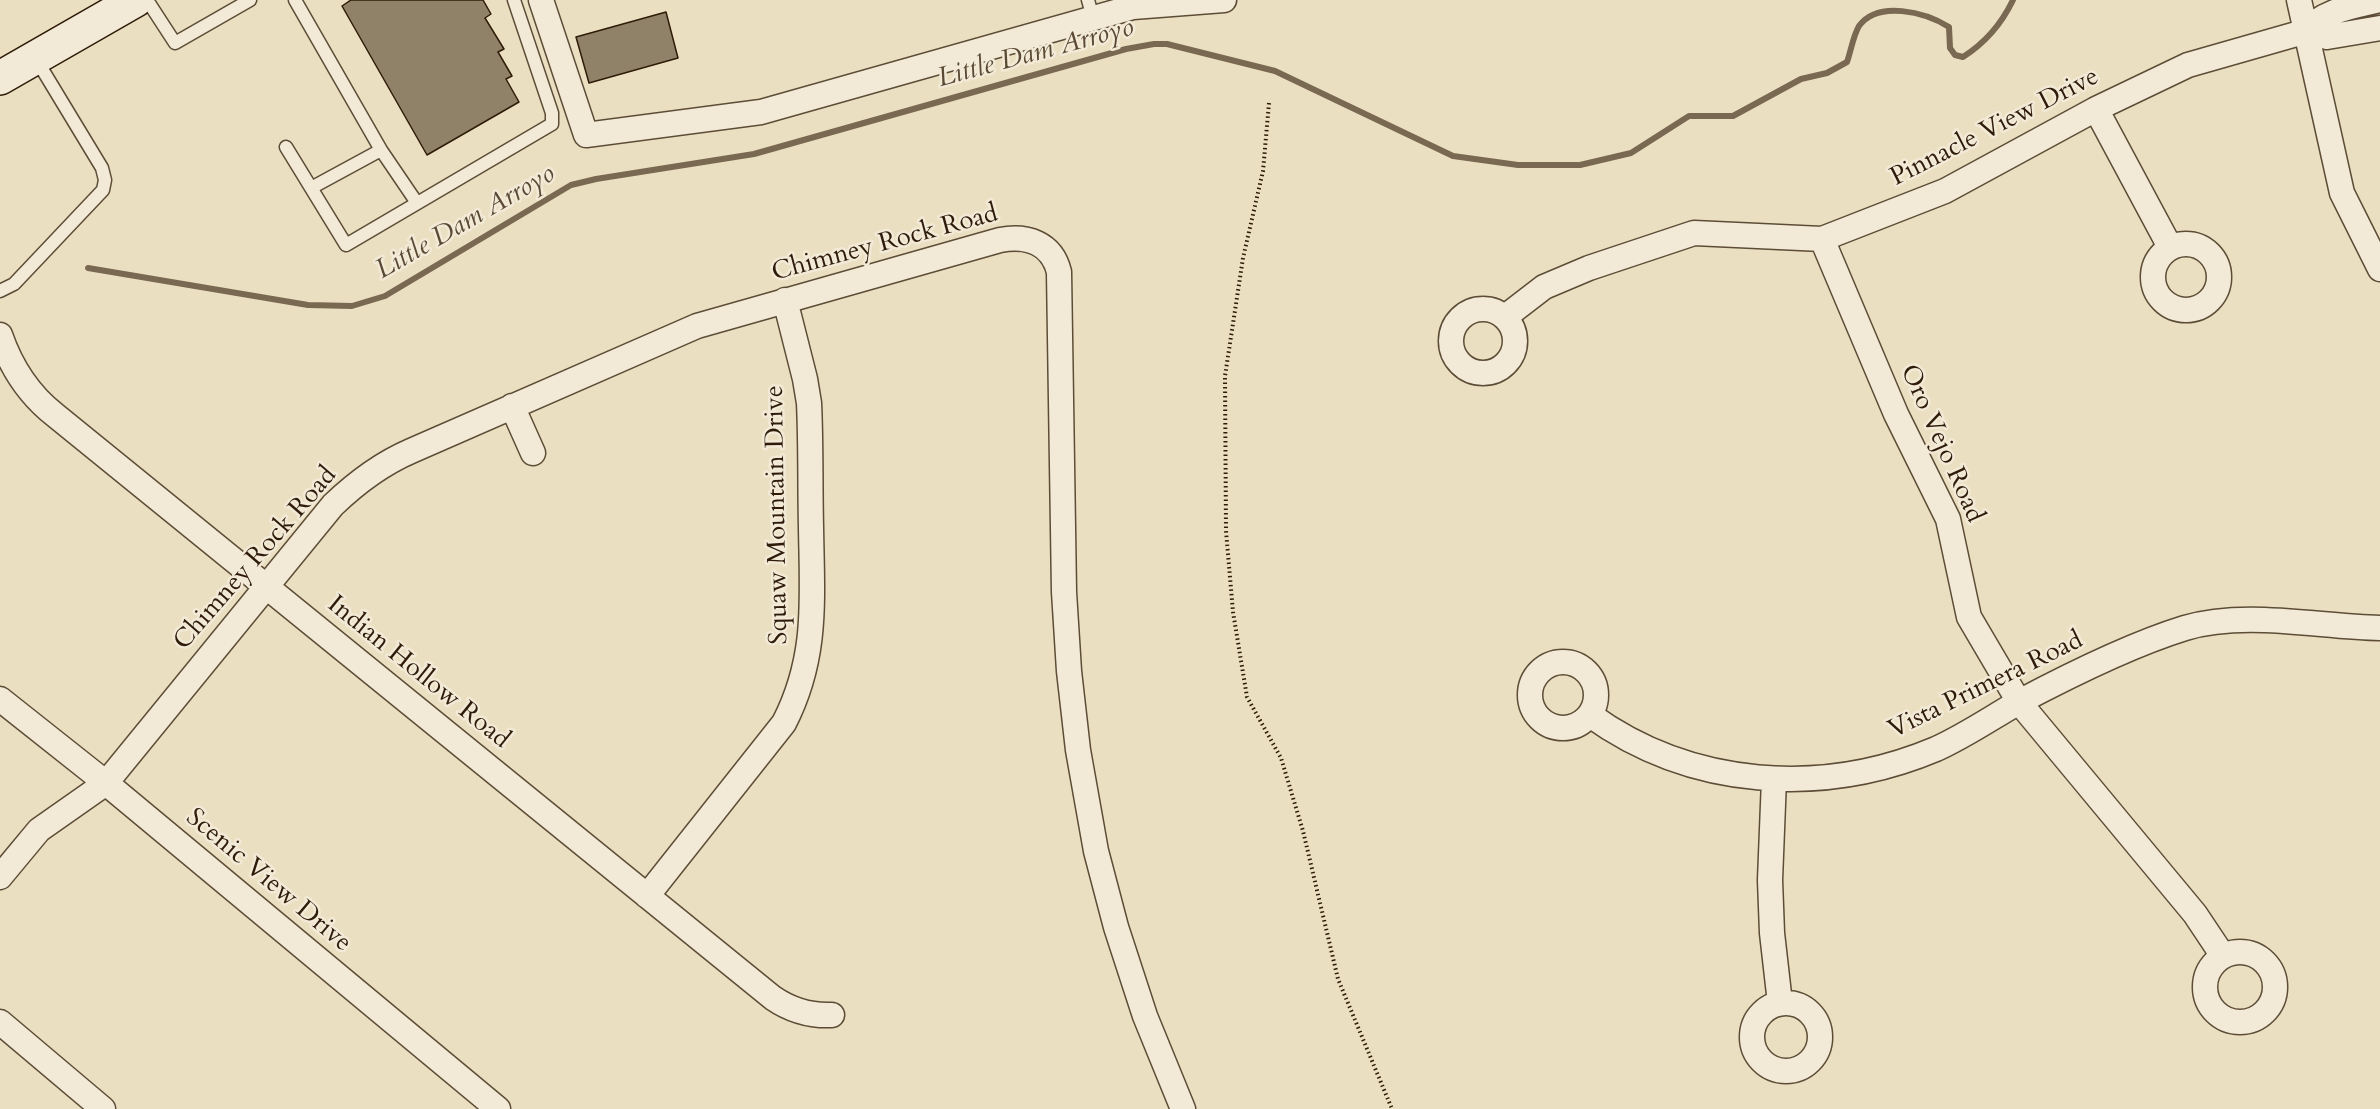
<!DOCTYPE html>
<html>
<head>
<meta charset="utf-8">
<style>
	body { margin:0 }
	canvas { display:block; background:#ebdfc1 }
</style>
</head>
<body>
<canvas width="2380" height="1109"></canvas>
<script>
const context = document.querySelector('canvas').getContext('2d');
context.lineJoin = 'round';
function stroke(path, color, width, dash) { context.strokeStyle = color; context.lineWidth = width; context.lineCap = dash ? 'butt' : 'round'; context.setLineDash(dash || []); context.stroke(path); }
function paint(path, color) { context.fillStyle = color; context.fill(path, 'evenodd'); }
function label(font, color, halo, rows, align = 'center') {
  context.font = font + ' Cardo,serif'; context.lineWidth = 5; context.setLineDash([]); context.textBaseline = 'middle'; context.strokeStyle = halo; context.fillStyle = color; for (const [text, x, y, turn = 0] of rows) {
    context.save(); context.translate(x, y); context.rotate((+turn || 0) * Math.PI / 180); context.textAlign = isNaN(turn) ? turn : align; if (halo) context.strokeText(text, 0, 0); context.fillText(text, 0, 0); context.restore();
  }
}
const stream = new Path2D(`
	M88,268L308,305L352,306L385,296L571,185L596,179L754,154L1126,49L1154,44H1167L1275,71L1453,156L1518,165H1580L1631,153L1689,116H1733L1801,79L1827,73L1847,62C1851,51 1853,36 1859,26C1878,0 1925,12 1949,27L1950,48L1955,55L1963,57C1985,43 2002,23 2013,0`);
const building = new Path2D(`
	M351,0H483L491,14L485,18L504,49L498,52L512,76L506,79L519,102L427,155L342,6Z
	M666,12L678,58L589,83L576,37Z`);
const path = new Path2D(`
	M1269,103L1263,171L1243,258L1225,376L1226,531L1233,612L1247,697L1281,758L1303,831L1338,979L1392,1109`);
const lane = new Path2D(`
	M147,0L175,43L250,0
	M295,0L381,150
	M1088,0L1093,18
	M286,147L346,245L552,124V113L514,0
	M311,188L381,150L417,203
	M0,291L14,284L103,190L105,180L102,168L36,59`);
const street = new Path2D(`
	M541,0L586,135L761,112L1133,7L1224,0
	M2299,0L2342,193L2380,269
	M2307,31L2327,37L2380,28
	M2096,109L2170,247
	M1822,239L1896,414L1948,519L1969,617L2019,702L2195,914L2223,956
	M2153 277a33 33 0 1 1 66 0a33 33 0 1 1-66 0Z
	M1451 341a32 32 0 1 1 64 0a32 32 0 1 1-64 0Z
	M1505,317L1544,287L1589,268L1694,233L1822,239L1945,191L2096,109L2188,65L2307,31C2323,10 2356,6 2380,0
	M0,335C11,367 28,394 55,415L773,998C792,1011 810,1016 832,1015
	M512,406L533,453
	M1530 695a33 33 0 1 1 66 0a33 33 0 1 1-66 0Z
	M0,699L106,783L498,1109
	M1590,715C1691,788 1822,797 1936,749C1965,736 1991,718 2019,702C2070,675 2130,645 2185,628C2245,610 2319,627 2380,628
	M1774,779L1770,880L1772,933L1780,1003
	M0,877L39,830L106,783L333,505C357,482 381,464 411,451L697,326L1000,240C1027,235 1052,243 1059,272L1064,592L1069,671L1078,750L1096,851L1116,927L1145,1016L1183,1109
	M647,896L784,723C818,657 812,599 811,527C810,486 811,444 809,403L805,379L785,300
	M2205 987a35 35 0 1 1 70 0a35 35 0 1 1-70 0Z
	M1752 1037a34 34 0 1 1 68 0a34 34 0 1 1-68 0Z
	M0,1022L103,1109`);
const secondary = new Path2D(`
	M0,78L136,0`);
const streetNames = [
	["Pinnacle View Drive",1995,128,-27],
	["Chimney Rock Road",885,244,-15],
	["Oro Vejo Road",1941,444,66],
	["Squaw Mountain Drive",778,515,-91],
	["Chimney Rock Road",256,559,-49],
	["Indian Hollow Road",418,673,39],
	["Vista Primera Road",1986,686,-26],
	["Scenic View Drive",268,881,40]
];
const waterNames = [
	["Little Dam Arroyo",1036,54,-15],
	["Little Dam Arroyo",466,223,-30]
];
stroke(stream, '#796952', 6);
paint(building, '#908169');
stroke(building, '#2e1c09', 1.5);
stroke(lane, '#5d4d37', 15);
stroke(street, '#5d4d37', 27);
stroke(secondary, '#2e1c09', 36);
stroke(path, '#2e1c09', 4, [1.5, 3]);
stroke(lane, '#f2ead7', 12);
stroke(street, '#f2ead7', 24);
stroke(secondary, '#f2ead7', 33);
label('26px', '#2e1c09', '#f2ead7', streetNames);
label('italic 27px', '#5a4933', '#f2ead7', waterNames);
</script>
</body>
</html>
